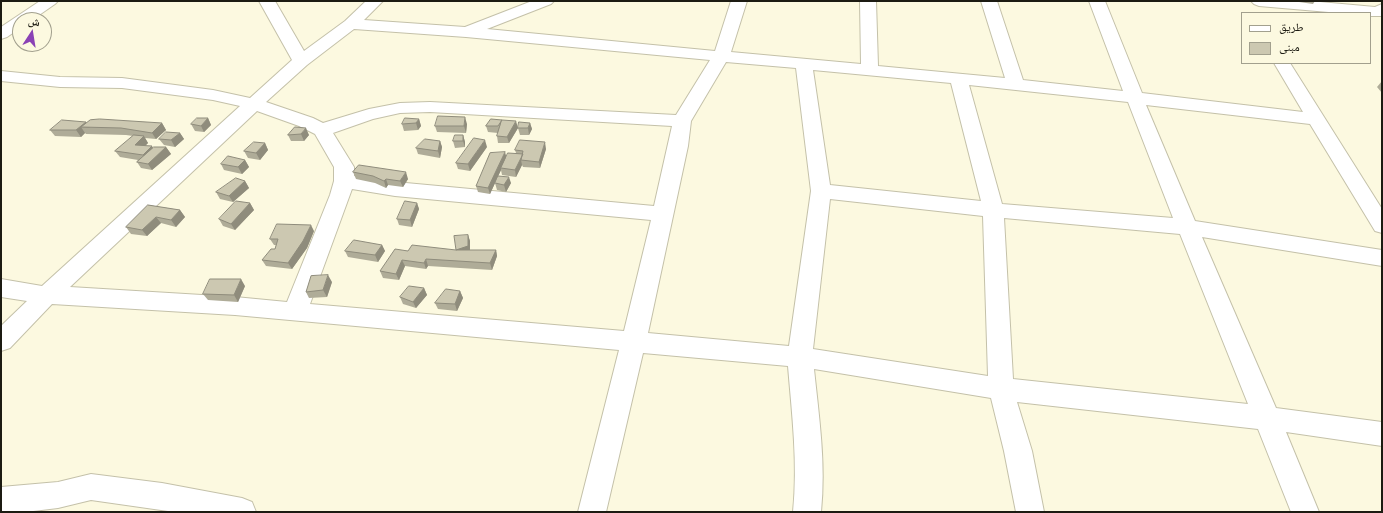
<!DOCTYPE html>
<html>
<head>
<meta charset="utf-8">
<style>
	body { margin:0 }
	#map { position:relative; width:1383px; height:513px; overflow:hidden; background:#fcf9e0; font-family:"Archivo Narrow","Noto Naskh Arabic",sans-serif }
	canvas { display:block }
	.frame { position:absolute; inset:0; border:2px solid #1c1b12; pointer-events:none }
	.legend { position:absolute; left:1241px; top:12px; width:130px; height:52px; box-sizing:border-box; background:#fcf9e0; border:1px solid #a2a08e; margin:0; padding:5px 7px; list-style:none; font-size:12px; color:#1c1b12 }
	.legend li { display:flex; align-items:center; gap:8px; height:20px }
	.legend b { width:20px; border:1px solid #a2a08e }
	.north { position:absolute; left:12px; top:12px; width:40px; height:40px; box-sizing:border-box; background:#fcf9e0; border:1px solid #a2a08e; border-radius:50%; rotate:12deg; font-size:11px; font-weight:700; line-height:16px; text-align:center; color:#1c1b12 }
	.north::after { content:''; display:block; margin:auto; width:14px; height:18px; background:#8a42b5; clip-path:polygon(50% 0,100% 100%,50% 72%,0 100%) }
</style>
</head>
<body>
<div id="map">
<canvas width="1383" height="513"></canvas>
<div class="frame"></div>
<ul class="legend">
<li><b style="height:5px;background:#fff"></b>طريق</li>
<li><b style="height:11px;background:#ccc8b1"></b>مبنى</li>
</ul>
<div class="north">ش</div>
</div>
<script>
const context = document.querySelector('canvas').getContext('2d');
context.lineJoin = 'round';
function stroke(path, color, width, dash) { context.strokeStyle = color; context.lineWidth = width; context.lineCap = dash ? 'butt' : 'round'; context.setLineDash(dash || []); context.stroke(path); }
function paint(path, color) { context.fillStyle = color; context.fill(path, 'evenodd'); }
const minor = new Path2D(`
	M40,1H58L55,4L32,20H20V28L7,37L1,39V27Z
	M259,1H275L304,51L345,21L366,1H383L364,20L465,27L532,1H554L551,4L487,29L715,51L731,1H747L731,52L861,64L860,1H876L878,66L1005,78L981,1H997L1023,80L1123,91L1089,1H1105L1142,93L1303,112L1274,63H1290L1382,209V233L1375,231L1310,124L1146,105L1195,221L1382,250V266L1202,237L1276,408L1382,422V446L1286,432L1319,512H1291L1258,429L1017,402L1032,451L1044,512H1016L1004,451L991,398L814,369C819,417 826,464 821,512H793C798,463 792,415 788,366L643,353L606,512H578L619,350L235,315L52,304L10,348L1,351V326L27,301L1,297V279L42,286L240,106L213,100L122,88L60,87L1,81V71L60,77L122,78L213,90L250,98L292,60ZM354,29L466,37L710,60L676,115L430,102L400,103L369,109L323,123L313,118L266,102L307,65ZM726,62L796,68L811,191L789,346L648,333L688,146L691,121ZM813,70L951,83L981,201L830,185ZM969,85L1128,102L1173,218L1002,204ZM257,111L299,126L315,134L334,167V181L330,195L287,302L235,297L70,287ZM430,112L672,126L654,206L395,182L354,176V167L333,133L373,119L400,113ZM352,189L395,196L651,220L624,331L310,304ZM830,199L983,216L988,376L813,349ZM1004,218L1180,234L1248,404L1013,379Z
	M1251,1H1309L1375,7L1382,4V16H1370V13H1340L1259,6L1254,4Z
	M91,474L162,483L242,498L252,502L256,512H175L91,500L58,508L25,512H1V487L58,482Z`);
const wall = new Path2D(`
	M1298,1H1315L1313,4L1299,2Z
	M1382,81V93L1377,87Z
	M208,118L211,125L204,132L195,131L191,124Z
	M419,119L421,126L418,130L404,131L402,124Z
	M491,119L518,128L509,143H498L497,136L498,133L488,132L486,126Z
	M86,122L87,123H162L166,130L156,139L145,138L148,143L145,146H152V148L166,147L171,154L152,170L141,168L137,162L138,160L120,157L115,151L133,136L126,135L86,134L85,133L81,137L55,136L50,130Z
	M530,123L532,129L529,135H520L518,128Z
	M467,124L466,133L437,132L435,126Z
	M295,127L309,135L304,141H291L288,135Z
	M180,133L184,139L175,147L164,145L159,139Z
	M463,135L465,142V147L455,148L453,141Z
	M440,141L442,147L440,158L418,154L416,148Z
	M265,143L268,150L260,160L248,158L244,151Z
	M487,147L470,171L458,169L456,163Z
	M546,149L540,168L523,167L522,165L516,177L502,175L501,170L498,176L511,183L506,192L497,190L495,183L490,194L478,192L476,186L506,157L516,153L515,150Z
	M245,160L249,167L242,174L224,170L221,164Z
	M353,172L408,179L403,187L388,185L386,188L375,183L356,179Z
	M245,181L249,188L233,202L220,199L216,192Z
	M250,203L254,210L235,230L223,226L219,219Z
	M417,203L419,209L412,227L399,225L397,219Z
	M148,205L180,210L185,217L176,227L161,223L147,236L131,234L126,227Z
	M314,231L307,248L292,269L266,266L262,260L275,249L276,245H274L270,239Z
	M468,235L470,241V250H496L497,256L492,270L428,266L426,269L405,266L399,280L383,278L380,271L408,251L456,250Z
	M382,245L385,251L378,262L348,257L345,251Z
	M332,282L327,297L309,298L306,292Z
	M245,286L238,302L208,300L203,294Z
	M424,288L427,295L416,308L403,304L400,297Z
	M460,291L463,298L457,311L438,309L435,303Z`);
const shadedWall = new Path2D(`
	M465,117L467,124L466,133L464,126Z
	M208,118L211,125L204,132L201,126Z
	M419,119L421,126L418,130L416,123Z
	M516,121L518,128L509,143L507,137Z
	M86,122L90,128L81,127L85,133L81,137L76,130Z
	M162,123L166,130L156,139L152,133Z
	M530,123L532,129L529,135L528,128Z
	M306,128L309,135L304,141L301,134Z
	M180,133L184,139L175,147L171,140Z
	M463,135L465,142V147L463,141Z
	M144,136L148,143L140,151L135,145Z
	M485,140L487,147L470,171L468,164Z
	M440,141L442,147L440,158L438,151Z
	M545,142L546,149L540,168L539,162Z
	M265,143L268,150L260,160L256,153Z
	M152,146L156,153L147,161L143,155Z
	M166,147L171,154L152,170L148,164Z
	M505,152L507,159L501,168V170L490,194L488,188Z
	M523,154L521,160L522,165L516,177L515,170Z
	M245,160L249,167L242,174L238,167Z
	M406,172L408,179L403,187L400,181Z
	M509,177L511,183L506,192L504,185Z
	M386,179L388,185L386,188L384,181Z
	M245,181L249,188L233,202L229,196Z
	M250,203L254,210L235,230L231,224Z
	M417,203L419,209L412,227L410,220Z
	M180,210L185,217L176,227L171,220Z
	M156,217L161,223L147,236L142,230Z
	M311,225L314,231L307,248L292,269L288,263Z
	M468,235L470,241V252L456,250Z
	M382,245L385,251L378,262L375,255Z
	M496,250L497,256L492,270L490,263Z
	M426,259L428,266L426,269L424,263Z
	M402,260L405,266L399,280L396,274Z
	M328,275L332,282L327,297L323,290Z
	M241,279L245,286L238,302L234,295Z
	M424,288L427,295L416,308L413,302Z
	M460,291L463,298L457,311L455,304Z`);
const building = new Path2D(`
	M438,116L465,117L464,126H435Z
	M197,118H208L201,126L191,124Z
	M405,118L419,119L416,123L402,124Z
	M100,119L162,123L152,133L121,128L81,127L90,120Z
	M491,119L502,120L498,126H486Z
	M62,120L86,122L76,130H50Z
	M502,120L516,121L507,137L497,136Z
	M519,122L530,123L528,128H518Z
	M295,127L306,128L301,134L288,135Z
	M166,132L180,133L171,140L159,139Z
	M134,135L144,136L135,145L152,146L143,155L115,151Z
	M455,135H463V141H453Z
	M474,138L485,140L468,164L456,163Z
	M425,139L440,141L438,151L416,148Z
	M520,140L545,142L539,162L521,160L523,151L515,150Z
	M254,142L265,143L256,153L244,151Z
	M154,147H166L148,164L137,162Z
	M505,152L488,188L476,186L490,153Z
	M508,153L523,154L515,170L501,168Z
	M228,156L245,160L238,167L221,164Z
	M359,165L406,172L400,181L386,179L384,181L373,176L353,172Z
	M498,176L509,177L504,185L495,183Z
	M236,178L245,181L229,196L216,192Z
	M236,201L250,203L231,224L219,219Z
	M405,201L417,203L410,220L397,219Z
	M148,205L180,210L171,220L156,217L142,230L126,227Z
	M277,224L311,225L303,241L288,263L262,260L271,249H275L278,239H270Z
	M468,235V246L456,250H496L490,263L426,259L424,263L402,260L396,274L380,271L395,249L408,251L412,245L456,250L454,236Z
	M354,240L382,245L375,255L345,251Z
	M328,275L323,290L306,292L311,276Z
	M210,279H241L234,295L203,294Z
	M409,286L424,288L413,302L400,297Z
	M446,289L460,291L455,304L435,303Z`);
stroke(minor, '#c4c1a9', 2);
paint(minor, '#fff');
paint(wall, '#afac98');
paint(shadedWall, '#8f8c7c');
paint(building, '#ccc8b1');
stroke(building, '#8f8c7c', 1);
</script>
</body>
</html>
